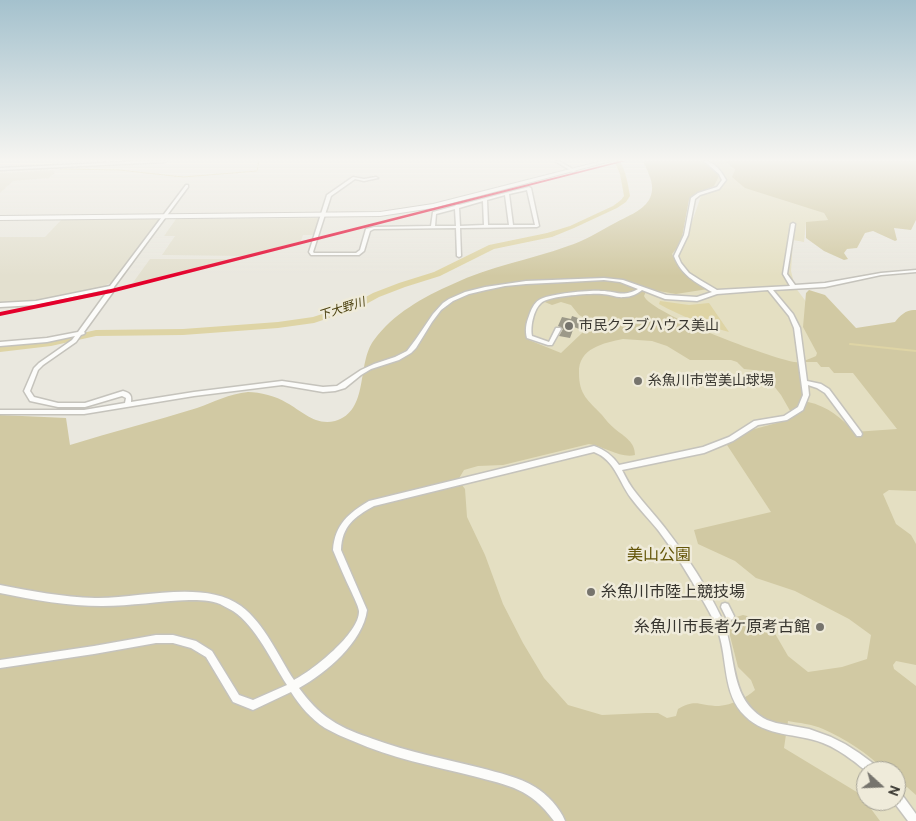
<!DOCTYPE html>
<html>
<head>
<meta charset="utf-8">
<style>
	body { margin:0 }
	#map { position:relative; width:916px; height:821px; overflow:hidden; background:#eae8df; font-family:Cabin,sans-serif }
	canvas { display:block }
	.north { position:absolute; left:856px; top:761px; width:50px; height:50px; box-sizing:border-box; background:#efebda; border:1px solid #a5a296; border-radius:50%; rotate:110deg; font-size:14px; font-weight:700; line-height:20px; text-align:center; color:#37352f }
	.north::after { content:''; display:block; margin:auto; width:18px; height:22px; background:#76746d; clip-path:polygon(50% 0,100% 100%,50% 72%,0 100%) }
</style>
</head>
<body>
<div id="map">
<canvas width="916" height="821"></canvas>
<div class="north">N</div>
</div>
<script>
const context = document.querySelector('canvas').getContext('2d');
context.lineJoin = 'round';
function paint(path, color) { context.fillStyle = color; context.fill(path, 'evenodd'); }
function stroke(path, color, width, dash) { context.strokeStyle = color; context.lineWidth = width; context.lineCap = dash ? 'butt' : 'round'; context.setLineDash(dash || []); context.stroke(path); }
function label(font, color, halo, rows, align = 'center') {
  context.font = font + ' Cabin,"Noto Sans JP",sans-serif'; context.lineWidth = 5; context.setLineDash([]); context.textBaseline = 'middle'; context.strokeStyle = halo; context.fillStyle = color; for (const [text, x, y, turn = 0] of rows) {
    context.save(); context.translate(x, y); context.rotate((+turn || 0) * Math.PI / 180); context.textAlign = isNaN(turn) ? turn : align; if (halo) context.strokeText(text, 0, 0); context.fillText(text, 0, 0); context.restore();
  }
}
const built = new Path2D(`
	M53,170L55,173L49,178L13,181L0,193V173Z
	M161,218L112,282L104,286L37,302L0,303V237H45L62,219Z
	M320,218L314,235H303L301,241L246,256L162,255L175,236H164L176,219Z
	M150,259H233L132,284Z`);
const green = new Path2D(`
	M703,161H725L736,171L824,213L828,220L806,223L804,242L793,240L791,271L795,287L872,389L916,343V821H575L314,510L537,297L657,272L688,233L701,196L712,190ZM866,771H896V801H866Z`);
const forest = new Path2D(`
	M643,161H706L717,172L719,176L714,186L696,194L689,200L681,243L672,254C675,258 675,262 678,266C685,277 697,282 708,289L676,294L647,289L644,296C651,314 771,358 794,362C800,363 810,359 816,356L817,353L803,327L806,293L809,290L825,295L856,328L895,322C900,315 907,309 916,310V491L889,490L883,494L896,524L911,535L916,544V665L896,661L893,665L894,669L916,686V795L907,787L901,790L896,783V771H885C869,754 844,738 823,729C812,724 799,723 788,721L784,748L860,794L880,821H0V415L66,418L70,445C112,432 155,421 197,408C214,402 229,394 248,392C260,392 276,396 287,403C302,411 315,426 335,421C370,411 356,364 374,340C393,314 423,297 453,284C490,266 530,260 568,246C584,241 600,231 615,223C627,216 641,212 649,200C657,186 648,173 643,161ZM540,300L552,305L561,302L571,305L579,315L593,323L597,330L582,333L561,353L529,340C519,330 535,310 540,300ZM623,339L652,341L667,346L690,360H731L737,362L744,369L762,371L781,395L793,416L784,421L751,430L727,445L771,512L694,530L698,544L735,561L756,578L795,591L849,619L871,635L867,659L842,667L808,672L788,656L770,625L764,620L743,615L726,620L738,667L751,680L755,690C746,698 732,705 719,706C700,706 696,698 678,709L676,716L667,718L658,713H646L602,715L568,705L544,678L523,643L503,604L485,555L467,517L465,489L458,480L464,470L478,466L503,465L589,444C603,446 622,459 635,455C635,442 625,437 615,429C610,425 606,420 602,415C588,400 579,395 579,373C578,348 604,343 623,339ZM804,362H817L821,367H829L834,373H853L897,429L854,432C842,418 827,406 808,402Z
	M725,161H916V220L911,230L894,228L897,240L895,241L873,231L865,233L857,248L847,249L844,253L848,259L844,260L824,251L806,238V222L828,220L824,213L745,188L732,177L735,170Z`);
const water = new Path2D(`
	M660,301L689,305L709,303L729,332C705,326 681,316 659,304Z`);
const streamFar1 = new Path2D(`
	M60,169L119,170L183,177L257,171L259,161
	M0,171L57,168`);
const stream = new Path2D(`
	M850,344L916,351`);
const river = new Path2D(`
	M614,161H620C626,172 628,184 630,196L626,202L617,208L574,228L552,237L494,249L440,276L405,287L379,297L359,308L314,323L278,328L183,335L96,336L51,346L0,352V346L51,340L96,330L183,329L278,322L313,317L353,304L373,293L399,283L434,272L489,245L547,233L570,226L613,206L621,200L624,196L620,174Z`);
const building = new Path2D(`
	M572,316L581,319L579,324L584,325L582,330L574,327L570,338L559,336L563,329L558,326L562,317L571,319Z`);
const minor = new Path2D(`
	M144,161H167L165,162L0,170V168Z
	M555,161H559L576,171L573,172Z
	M704,161C714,161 722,172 726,180L719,189L700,195L695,199L688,235L678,256L681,263L689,273L700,280L717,290L790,286L783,274L791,224L793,223L795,224L787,274L795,285L825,283L881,273L916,270V272L881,275L825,287L773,290L793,314L800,328L807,381L821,384L829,389L861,432L862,434L861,436H857L825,393L817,388L808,385L809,395L803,410L787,420L758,425L733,441L704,453L622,470C626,478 630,486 636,493C645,505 656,516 665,528C687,556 707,587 722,619C738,655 727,699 767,720L776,723L809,729L831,737L845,744L859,753L878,767L879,771C876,771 871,772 868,771C863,770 857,763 852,760C843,753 833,747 823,743C797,733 766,737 745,716C722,694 728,659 718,631C714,619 707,608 701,597C688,574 674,551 658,530C649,519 639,509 631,498C619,482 615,460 594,452L374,506C354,517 342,526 341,550L367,610C363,642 326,673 299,688C308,700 318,712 331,720C344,729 359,734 373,739C408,752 445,759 481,768C499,773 519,777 535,787C547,794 560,808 565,821H554C530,788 510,786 473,776C433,766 391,758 353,741C343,737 334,733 325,728C311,719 300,706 291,692L253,710L233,702L206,657L191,648L173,643H156L94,654L0,668V660L94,646L156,635H173L196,641L212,651L239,695L253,700L287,685C272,662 256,626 233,611C229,609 224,606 220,604C211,600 199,600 189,600C160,601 131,606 102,606C68,606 34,600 0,593V585C31,591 63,597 95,598C139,599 203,579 241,606C265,624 278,656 294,680C312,671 360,633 359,611C358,605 354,598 352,593C345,579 339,564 333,550C335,524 349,513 369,501L594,446C605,450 612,455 619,465L703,447L729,437L754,421L784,416L798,407L803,395L794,328L789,316L768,290L717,294L697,301L665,299L642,290C637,294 631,297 624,297C617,298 609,294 602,294C590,293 554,296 544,301C534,306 530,326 532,336L549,342L556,328H560L561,329L552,345H548L527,338C525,331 526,323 529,316C531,310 534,303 539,300C548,294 589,290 601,291C617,291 622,298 638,289L620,282L604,280L567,282L526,284L505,286L486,290L469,294L453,301L441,310L432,322L416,348L411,353L399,360L371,369L361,375L345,388L335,391L323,392L282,385L194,396L84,414H0V410H84L125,403L126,398L122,396L85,407H58L30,401L24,391L34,368L39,363L72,340L75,336L47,342L0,346V342L47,338L78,332L109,289L36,305L0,307V303L36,301L110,286L186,185H188V187L114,287L113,292L84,332L85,333L84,334L81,335L76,342L43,365L38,370L30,391L34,397L58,403H85L123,391C130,393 132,395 131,402L194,392L282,381L323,387L337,386L361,370L374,364L395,357L407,351L416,339L433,314L443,303L449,299L465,292L485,287L526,281L604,278L623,280L666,295L697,297L712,292C695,282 681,275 674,256L684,235L691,198L698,193L717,187L722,180L719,174Z
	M353,177L364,179L376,177L378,178L364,181L355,179L331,196L313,252L314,253H356L360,250L366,229L374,227L431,226L433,212L455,206L456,205H459L529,187L531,188L539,226L537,227L460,228L461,256L459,257L457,256L456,228L374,229L370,231L364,251L359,255H311L309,252L327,195ZM527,190L535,225H513L509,194ZM505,195L509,225H488L487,200ZM483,201L484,225L460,226L459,208ZM455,209L456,226H435L436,214Z
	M725,603L728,604L734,616L733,619L730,620L727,619L721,607L722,604Z
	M896,791L900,792L916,814V821H908L893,801H896Z`);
const highway = new Path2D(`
	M602,161H611L433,208L380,216L0,220V216L380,212L433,204Z`);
const rail1 = new Path2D(`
	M620,161H626L111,293L0,316V312L111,289Z`);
const markers = [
	[569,326,5,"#76746d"],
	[638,381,5,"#76746d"],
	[591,592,5,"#76746d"],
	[820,627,5,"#76746d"]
];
const farWaternames = [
	["下大野川",342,309,-18]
];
const poiNames = [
	["市民クラブハウス美山",579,326],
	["糸魚川市営美山球場",648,381]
];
const nearParknames = [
	["美山公園",659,555]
];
const nearPoinames = [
	["糸魚川市陸上競技場",601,592],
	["糸魚川市長者ケ原考古館",810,627,"right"]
];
paint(built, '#e3e0cf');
paint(green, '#e4dfc2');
paint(forest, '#d1c9a3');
paint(water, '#ded4a5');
stroke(streamFar1, '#ded4a5', 1);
stroke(stream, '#ded4a5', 2);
paint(river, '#ded4a5');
paint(building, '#9c9989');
stroke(minor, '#c5c3bc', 3);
stroke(highway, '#c5c3bc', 2);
paint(minor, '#fcfcfa');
paint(highway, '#fcfcfa');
paint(rail1, '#e4002b');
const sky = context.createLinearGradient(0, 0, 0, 276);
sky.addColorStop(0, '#a4c1cd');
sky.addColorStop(0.58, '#f6f5f1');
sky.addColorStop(1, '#f6f5f100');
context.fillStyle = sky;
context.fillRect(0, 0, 916, 276);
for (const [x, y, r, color] of markers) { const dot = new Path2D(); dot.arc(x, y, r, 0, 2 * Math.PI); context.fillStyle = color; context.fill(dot); stroke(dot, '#efebda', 2); }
label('italic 12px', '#4e4413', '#efebda', farWaternames);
label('14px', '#37352f', '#efebda', poiNames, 'left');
label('16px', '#645609', '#efebda', nearParknames);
label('16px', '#37352f', '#efebda', nearPoinames, 'left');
</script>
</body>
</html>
